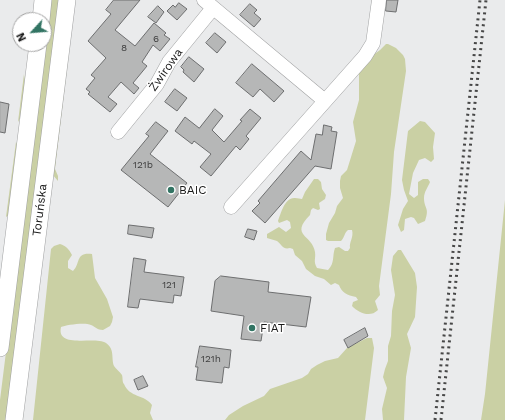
<!DOCTYPE html>
<html>
<head>
<meta charset="utf-8">
<style>
	body { margin:0 }
	#map { position:relative; width:505px; height:420px; overflow:hidden; background:#eaebec; font-family:"Work Sans",sans-serif }
	canvas { display:block }
	.north { position:absolute; left:12px; top:12px; width:40px; height:40px; box-sizing:border-box; background:#fff; border:1px solid #a3a3a3; border-radius:50%; rotate:244deg; font-size:11px; font-weight:700; line-height:16px; text-align:center; color:#191919 }
	.north::after { content:''; display:block; margin:auto; width:14px; height:18px; background:#327463; clip-path:polygon(50% 0,100% 100%,50% 72%,0 100%) }
</style>
</head>
<body>
<div id="map">
<canvas width="505" height="420"></canvas>
<div class="north">N</div>
</div>
<script>
const context = document.querySelector('canvas').getContext('2d');
context.lineJoin = 'round';
function paint(path, color) { context.fillStyle = color; context.fill(path, 'evenodd'); }
function stroke(path, color, width, dash) { context.strokeStyle = color; context.lineWidth = width; context.lineCap = dash ? 'butt' : 'round'; context.setLineDash(dash || []); context.stroke(path); }
function label(font, color, halo, rows, align = 'center') {
  context.font = font + ' "Work Sans",sans-serif'; context.lineWidth = 3; context.setLineDash([]); context.textBaseline = 'middle'; context.strokeStyle = halo; context.fillStyle = color; for (const [text, x, y, turn = 0] of rows) {
    context.save(); context.translate(x, y); context.rotate((+turn || 0) * Math.PI / 180); context.textAlign = isNaN(turn) ? turn : align; if (halo) context.strokeText(text, 0, 0); context.fillText(text, 0, 0); context.restore();
  }
}
const green = new Path2D(`
	M50,0H60L7,420H0V400Z
	M73,0H75L55,169L58,176V181L52,174Z
	M386,44H388L396,48L403,55L405,59L406,71L394,152L391,194L379,286L380,295L375,301L378,310C370,318 359,313 352,306L353,302L358,300L356,297C347,295 342,293 339,285L335,283L331,285L324,279L315,276L306,269L302,261L295,255L293,249L290,248C283,250 282,245 277,241C274,240 270,239 267,238V234L279,227L286,232L291,228L290,222L287,220L279,223L278,221C281,213 285,197 295,198C298,198 300,199 302,199L305,192L314,179H318L321,182L322,189L326,195L325,199L319,203L320,209L318,210L313,208L311,210L310,215C289,236 313,235 315,252C316,259 313,261 317,268L328,270C335,263 332,256 335,248L339,247L345,251H348L350,248C349,242 354,237 352,230H348C344,233 345,237 341,241H328L326,240V234L329,223L335,213L337,206L343,198L340,188V181L341,176L347,170L356,141L353,122L359,100V73L373,55L380,50Z
	M24,74C26,87 26,111 18,122Z
	M420,121L425,122L435,133L433,147L434,159L431,162L425,158L419,160L413,173L409,194L414,198L418,195V182L423,179H428L430,182C428,187 424,192 424,198C424,209 430,207 425,221L418,224L414,218L411,217L405,219L404,230L401,232L398,225L403,209L408,201L404,190L402,180L408,131Z
	M16,142L18,147L10,214L6,217Z
	M505,200V420H481L485,394Z
	M60,244C66,246 69,249 72,255L68,261V268L73,271C81,263 75,252 92,254L95,278L107,299L113,317L112,322L110,326L103,330C97,330 96,327 91,325C85,322 66,325 61,327C56,349 95,336 106,343C115,349 111,358 114,366C116,369 120,372 122,375C123,378 122,382 124,384C130,398 144,394 152,405L150,413L153,420H33L51,249L54,246Z
	M398,250H401L415,273L417,287L415,317L407,334L411,348L406,377L404,420H383L382,409L387,388L383,377L385,369L388,361V346L391,336L392,311L395,295L391,270L393,256Z
	M367,338H372L374,348L365,420H225L229,415L243,406L264,396L270,389L302,378L308,374L311,369L317,365L325,361L338,358L347,348Z`);
const building = new Path2D(`
	M114,0H140L115,30L135,46L154,23L166,33L164,35L170,39L160,51L153,45L142,62L147,66L133,83L139,88L134,94L121,82L108,97L117,104L110,112L88,94L90,92L86,89L95,78L91,75L106,58L88,41L111,14L106,10Z
	M387,0H398L396,12L386,11Z
	M179,3L187,9L177,20L167,11L173,5L175,7Z
	M250,4L257,10L254,13L261,19L254,27L240,15Z
	M158,6L164,12L156,23L148,17Z
	M215,33L226,42L217,53L206,43Z
	M189,57L204,69L194,82L183,72L184,70L181,67Z
	M252,64L284,91L274,102L260,89L253,97L236,83Z
	M175,89L187,98L177,111L165,102Z
	M0,102L9,104L5,133L0,132Z
	M215,109L223,116L212,130L224,142L242,121L240,120L250,109L261,118L246,136L249,139L245,144L240,150L236,146L211,176L200,167L211,154L194,141L192,144L175,131L185,117L199,128Z
	M156,122L168,131L150,154L187,183L168,207L121,170L149,136L146,134Z
	M324,125L332,127L331,131L337,132L331,169L315,166L265,223L252,211L260,203L258,201L301,151L311,160L316,134L322,135Z
	M129,225L154,228L152,238L128,234Z
	M248,229L257,231L254,240L245,237Z
	M134,258L146,260L144,272L184,277L181,296L174,295L173,303L140,299L138,308L128,307Z
	M221,276L269,282L268,292L311,297L306,327L264,322L261,341L241,339L244,316L211,311L215,281Z
	M365,328L368,336L348,348L344,340Z
	M200,346L231,350L229,368L224,367L222,383L196,380L198,367H196Z
	M143,376L148,386L138,390L134,380Z`);
const minor = new Path2D(`
	M204,0L325,101
	M118,132L157,84L169,62L213,8
	M231,207L365,56L373,43L379,0`);
const major = new Path2D(`
	M41,20L43,0
	M0,348L38,44
	M14,420L67,0`);
const rail = new Path2D(`
	M435,420L480,0
	M441,420L486,0`);
const markers = [
	[171,190,4,"#327463"],
	[252,328,4,"#327463"]
];
const numberNames = [
	["6",156,39],
	["8",124,48],
	["121b",143,165],
	["121",169,285],
	["121h",211,359]
];
const streetNames = [
	["Żwirowa",166,70,-55],
	["Toruńska",40,210,-83]
];
const poiNames = [
	["BAIC",179,190],
	["FIAT",260,328]
];
paint(green, '#cad0a4');
paint(building, '#b6b7b7');
stroke(building, '#6d6e6f', 1);
stroke(minor, '#a0a1a2', 15);
stroke(major, '#a0a1a2', 18);
stroke(minor, '#fff', 14);
stroke(major, '#fff', 17);
stroke(rail, '#474747', 3, [2, 4]);
for (const [x, y, r, color] of markers) { const dot = new Path2D(); dot.arc(x, y, r, 0, 2 * Math.PI); context.fillStyle = color; context.fill(dot); stroke(dot, '#fff', 1.5); }
label('10px', '#404040', null, numberNames);
label('12px', '#191919', '#fff', streetNames);
label('12px', '#191919', '#fff', poiNames, 'left');
</script>
</body>
</html>
